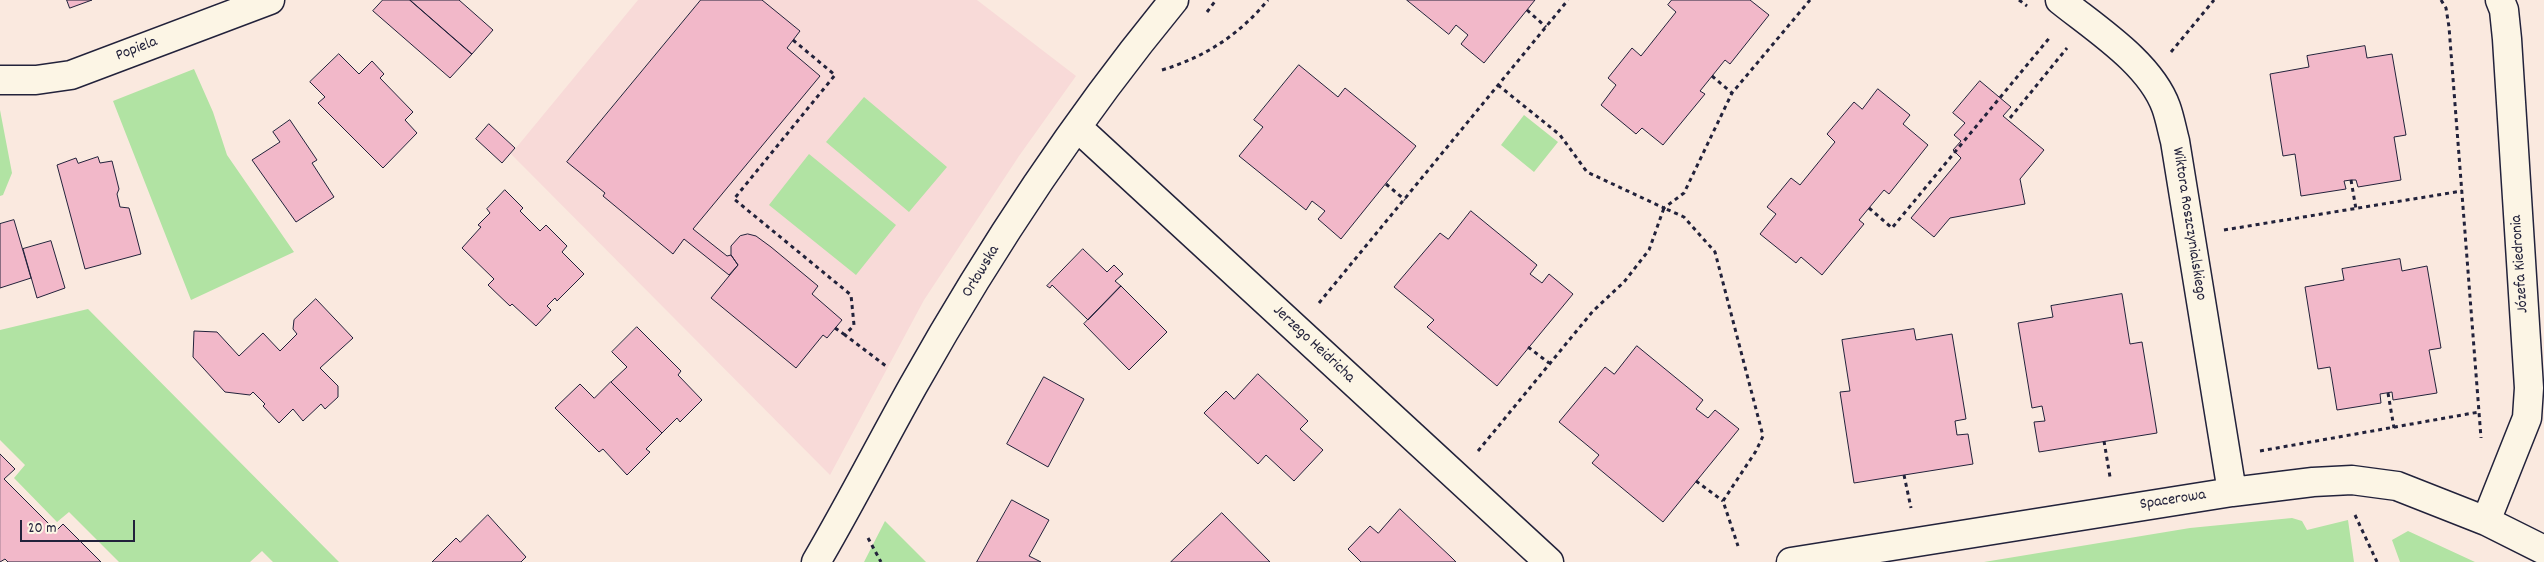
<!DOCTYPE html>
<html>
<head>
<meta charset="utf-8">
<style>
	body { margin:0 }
	#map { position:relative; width:2544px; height:562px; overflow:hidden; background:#fae9df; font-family:Dekko,sans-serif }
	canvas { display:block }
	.scale { position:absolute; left:20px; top:520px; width:115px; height:22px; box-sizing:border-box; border:2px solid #22223b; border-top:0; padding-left:6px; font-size:15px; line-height:18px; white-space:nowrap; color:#22223b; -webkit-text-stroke:4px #fcf5e5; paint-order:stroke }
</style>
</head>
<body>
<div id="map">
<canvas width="2544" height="562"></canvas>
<div class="scale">20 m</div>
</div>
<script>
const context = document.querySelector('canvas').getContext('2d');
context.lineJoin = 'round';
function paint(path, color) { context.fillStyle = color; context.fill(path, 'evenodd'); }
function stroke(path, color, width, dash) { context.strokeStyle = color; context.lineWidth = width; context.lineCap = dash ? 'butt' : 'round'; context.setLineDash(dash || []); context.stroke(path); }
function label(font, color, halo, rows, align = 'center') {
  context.font = font + ' Dekko,sans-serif'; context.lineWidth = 4.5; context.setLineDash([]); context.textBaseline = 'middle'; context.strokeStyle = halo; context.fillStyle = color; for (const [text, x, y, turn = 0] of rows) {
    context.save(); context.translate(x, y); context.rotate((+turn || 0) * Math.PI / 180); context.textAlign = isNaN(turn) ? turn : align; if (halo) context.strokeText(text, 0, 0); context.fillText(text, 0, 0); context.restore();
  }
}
const built = new Path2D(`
	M638,0H977L1076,76L1019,156L924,300L830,475L511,154Z`);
const green = new Path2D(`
	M194,69L213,112L227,155L294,252L191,300L113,101Z
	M864,97L947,167L909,212L826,142Z
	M0,110L12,173L3,195L0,196Z
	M1524,115L1558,142L1534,172L1501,145Z
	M809,154L896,225L856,275L769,205Z
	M88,309L339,562H273L262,551L250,562H119L69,512L57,522L14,478L25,465L0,440V330Z
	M2292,518L2302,521L2307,530L2348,520L2354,562H1984L2190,528Z
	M885,521L926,562H864Z
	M2408,531L2475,562H2400L2392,540Z`);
const building = new Path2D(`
	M67,0H92L70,8Z
	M383,0H410L472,54L450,78L373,11Z
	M410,0H459L493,30L472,54Z
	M701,0H762L800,31L787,48L820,76L693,229L727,256L731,255L738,265L729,275L684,239L673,254L603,196L605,193L567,162Z
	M1407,0H1535L1484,63L1461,44L1468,35L1456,25L1449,34Z
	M1672,0H1750L1769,15L1730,64L1725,60L1700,91L1705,94L1663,145L1642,128L1636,134L1601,105L1616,85L1608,78L1632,48L1641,56L1676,12L1668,5Z
	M2365,46L2367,58L2392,54L2406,135L2394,137L2401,180L2358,187L2356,180H2351L2344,181L2346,189L2301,196L2295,154L2283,156L2270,74L2309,67L2307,56Z
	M339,54L359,74L372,61L384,74L380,78L413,112L405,120L417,133L383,168L318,103L325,97L310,82Z
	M1299,65L1338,97L1345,88L1416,146L1341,239L1318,219L1325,211L1312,201L1306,210L1239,156L1263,127L1254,120Z
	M1980,81L2011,107L2003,116L2044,150L2020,179L2025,204L1950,218L1934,237L1911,218L1961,158L1953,150L1961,141L1954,135L1965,123L1953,113Z
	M1878,89L1910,115L1903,124L1928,145L1889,194L1884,190L1859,220L1864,224L1822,275L1801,257L1796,263L1760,234L1776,214L1767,207L1791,178L1800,185L1835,142L1827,134L1854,102L1862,109Z
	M290,120L317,160L312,163L334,197L296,222L252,160L280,142L273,132Z
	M489,124L515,148L502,163L476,139Z
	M98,157L100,163L112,161L119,189L117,194L120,207L129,208L141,254L85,269L57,165L76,158L78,163Z
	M505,190L523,208L520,211L540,231L546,225L567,246L562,252L584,274L557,301L555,298L547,306L551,310L536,326L512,304L510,306L488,285L494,279L462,248L481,227L478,225L490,213L487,209Z
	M1471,211L1537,265L1530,274L1542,283L1549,274L1573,294L1497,386L1427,327L1434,320L1394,287L1440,233L1448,239Z
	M14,220L31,278L0,288V224Z
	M748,234L756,236L771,247L818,286L812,294L842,320L827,338L823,335L796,368L711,298L738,265L731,255V246L740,236Z
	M51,241L65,288L37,298L23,249Z
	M1083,249L1107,272L1114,265L1123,274L1115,281L1121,286L1088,320L1052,285L1050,288L1047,286Z
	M2400,259L2402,271L2427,266L2441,348L2429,350L2437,393L2393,400L2392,392L2380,394L2381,403L2337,410L2330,367L2318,369L2305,287L2344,280L2342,269Z
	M1121,286L1167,332L1129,370L1084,324Z
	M2122,294L2130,344L2142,342L2157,433L2039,452L2034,422L2045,421L2042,406L2032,408L2018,323L2053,317L2051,306Z
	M316,299L353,338L320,368L338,386V397L325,409L321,404L303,421L293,409L279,423L263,406L265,404L253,392L250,395L225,392L193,357L194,331L217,332L239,356L263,333L280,351L297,334L293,329L294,320Z
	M637,327L681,371L678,375L702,400L680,422L677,418L662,433L611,382L627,367L612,352Z
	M1914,329L1916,340L1952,334L1966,419L1955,421L1957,435L1968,434L1973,464L1854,483L1840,392L1850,391L1842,340Z
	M1637,346L1703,400L1696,409L1708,418L1715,410L1739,429L1663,522L1592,463L1599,455L1559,422L1605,367L1614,374Z
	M1258,374L1308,421L1300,429L1323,450L1294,481L1266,455L1258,464L1204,413L1226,391L1234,399Z
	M1044,377L1084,399L1048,467L1007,444Z
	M611,382L662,433L646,449L650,452L627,475L603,449L599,452L555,408L580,384L594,398Z
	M0,454L15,469L4,479L56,531L63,524L101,562H8L5,559L0,562Z
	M1012,500L1049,520L1029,556L1041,562H977Z
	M1400,509L1451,557L1456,562H1361L1348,549L1370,526L1378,533Z
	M1222,513L1270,562H1171Z
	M488,515L526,557L521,562H432L456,538L460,542Z`);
const path = new Path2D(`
	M2019,0L2027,6
	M2441,0L2446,8L2449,27L2481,438
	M1527,10L1546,27
	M1207,12L1216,0
	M793,40L835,75L734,199L851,295L854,325L845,335L886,366
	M2171,52L2214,0
	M1162,70C1205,57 1239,35 1268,0
	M1712,76L1732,93
	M1498,85L1560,135L1587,172L1664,208L1684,193L1732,93L1810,0
	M2010,118L2067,48
	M2351,180L2356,209
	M1386,184L1405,200
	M1869,208L1892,228L2051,36
	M2224,230L2462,191
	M1319,303L1568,0
	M835,328L845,335
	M1528,347L1549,363
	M2388,393L2394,428
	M2104,441L2110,477
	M1478,451L1593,311L1624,282L1649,250L1664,208L1684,217L1715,252L1763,436L1756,451L1723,501L1738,546
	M2260,451L2479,412
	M1904,475L1911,508
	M1696,481L1723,501
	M2355,515L2377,562
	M868,538L881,562`);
const minor = new Path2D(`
	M2060,0C2096,29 2150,63 2166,107C2170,118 2172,130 2175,141L2232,492
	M0,80H36L71,75L270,0
	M1077,127L1549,562
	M2486,521L2527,418L2529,388L2507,39L2504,10L2500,0
	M816,562C850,504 880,445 913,386C989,251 1075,120 1174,0
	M1791,562L2232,492L2313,482L2352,480L2397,486L2486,521L2544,550`);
const streetNames = [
	["Popiela",137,50,-21],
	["Wiktora Roszczynialskiego",2188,224,81],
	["Józefa Kiedronia",2521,264,-94],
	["Orłowska",982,272,-59],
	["Jerzego Heidricha",1313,345,43],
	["Spacerowa",2173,501,-9]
];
paint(built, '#f8dad8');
paint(green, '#b1e3a3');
paint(building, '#f2b8c9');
stroke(building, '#22223b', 1);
stroke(minor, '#22223b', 31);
stroke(path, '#22223b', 3, [4, 4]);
stroke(minor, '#fcf5e5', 28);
label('16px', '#22223b', '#fcf5e5', streetNames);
</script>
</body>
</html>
